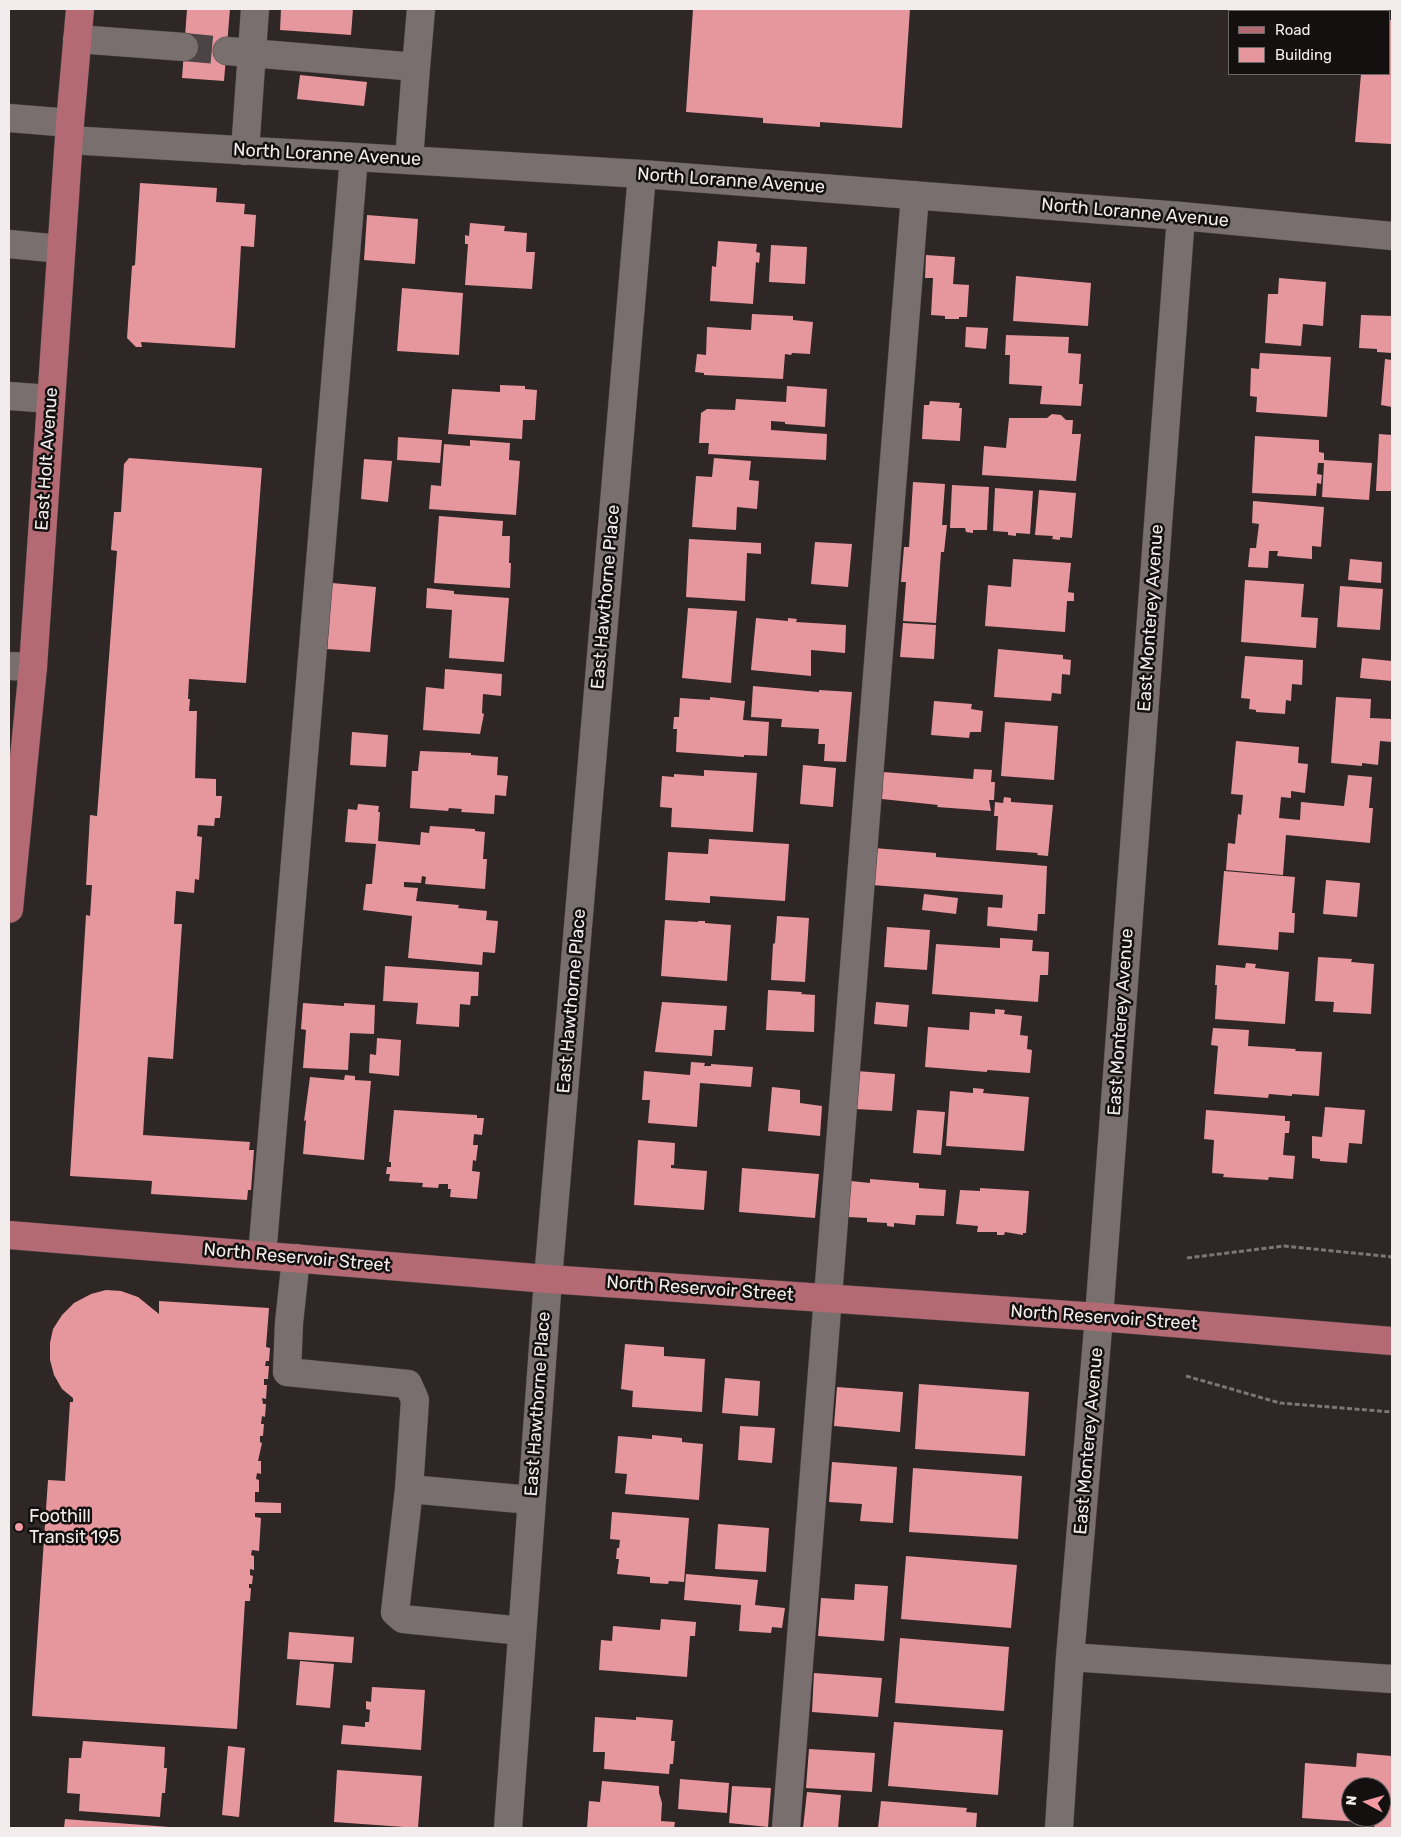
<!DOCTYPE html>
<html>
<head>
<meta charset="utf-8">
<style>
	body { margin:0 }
	#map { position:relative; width:1401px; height:1837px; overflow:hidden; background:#2f2626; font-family:Rubik,sans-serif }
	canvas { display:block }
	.frame { position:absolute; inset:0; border:10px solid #f3eced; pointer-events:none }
	.legend { position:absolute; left:1228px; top:10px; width:162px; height:65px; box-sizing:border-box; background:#141010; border:1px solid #6d6868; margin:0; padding:6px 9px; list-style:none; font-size:15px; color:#f3eced }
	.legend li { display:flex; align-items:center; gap:10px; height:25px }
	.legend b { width:25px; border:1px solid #6d6868 }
	.north { position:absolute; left:1341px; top:1777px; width:50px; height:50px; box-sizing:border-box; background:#141010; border:1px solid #6d6868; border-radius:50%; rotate:276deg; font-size:14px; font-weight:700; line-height:20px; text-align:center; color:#f3eced }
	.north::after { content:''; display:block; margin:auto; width:18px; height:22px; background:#f49aa2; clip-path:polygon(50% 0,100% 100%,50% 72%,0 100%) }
</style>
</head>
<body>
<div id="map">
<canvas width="1401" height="1837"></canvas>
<div class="frame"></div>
<ul class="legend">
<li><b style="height:6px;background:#b46a72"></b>Road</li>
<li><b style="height:14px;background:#e6969d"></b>Building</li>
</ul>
<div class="north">N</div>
</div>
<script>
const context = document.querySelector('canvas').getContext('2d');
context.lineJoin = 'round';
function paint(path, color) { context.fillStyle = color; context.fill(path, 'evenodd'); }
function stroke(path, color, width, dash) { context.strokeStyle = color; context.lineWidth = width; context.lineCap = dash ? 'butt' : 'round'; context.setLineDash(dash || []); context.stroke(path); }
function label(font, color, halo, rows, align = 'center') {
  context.font = font + ' Rubik,sans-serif'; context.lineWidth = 5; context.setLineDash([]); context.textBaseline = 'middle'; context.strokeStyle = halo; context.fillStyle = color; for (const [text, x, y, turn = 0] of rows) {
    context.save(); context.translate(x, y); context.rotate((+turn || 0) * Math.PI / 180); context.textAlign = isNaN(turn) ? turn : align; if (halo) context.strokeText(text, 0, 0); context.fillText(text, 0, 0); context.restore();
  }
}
const building = new Path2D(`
	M187,9H230L224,81L182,78Z
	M281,9H353L351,35L280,30Z
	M693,9H910L902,128L820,122V127L763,123V118L686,112Z
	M1390,20H1392V144L1355,142L1361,74H1390Z
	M300,75L367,82L364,106L297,99Z
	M140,183L217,188L216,202L245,204L244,214L256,215L254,247L241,246L235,348L141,342L142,347H136L127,338L132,266L135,265Z
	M367,215L418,219L415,264L364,260Z
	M470,223L505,226L504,231L527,233L526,252H535L532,289L465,285L468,244H465V235L469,236Z
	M718,241L757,244L756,252L760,253L759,263L756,262L753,304L710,301L712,266L716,267Z
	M771,245L807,247L805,284L769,282Z
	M926,255L955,257L953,284L969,285L967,317H959V319H945V316L931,315L933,278H925Z
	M1016,276L1091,283L1088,326L1013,321Z
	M1279,278L1326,282L1323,326L1303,324L1301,346L1265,343L1268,294H1278Z
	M402,288L463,293L459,355L397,351Z
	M752,314L793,316V320L813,322L810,354L792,353L791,355L785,354L783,379L704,375V373L695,372L697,354L706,355L707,327L751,330Z
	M1361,315L1392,316V353L1377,352V349L1359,348Z
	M966,327L988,328L986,349L965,347Z
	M1006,335L1069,337L1068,353L1081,354L1079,384H1083L1081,406L1040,404L1042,386L1009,384L1010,355H1005Z
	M1260,353L1331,357L1327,417L1256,412L1257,397L1250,396L1251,368L1259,369Z
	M1385,359L1392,360V407L1381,405Z
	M500,385L525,386V389L537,390L535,420H523L522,439L448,434L452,389L500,392Z
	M787,386L827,389L825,427L785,424V422L771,421V430L827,434L826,460L708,454L709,443H699L701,413L707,409L735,410L736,399L786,402Z
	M930,401L960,403L959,408H962L960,441L922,439L924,405H929Z
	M1052,414L1061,415L1066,420H1073L1072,434H1081L1076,481L982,475L984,446L1006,448L1009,418H1047Z
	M1379,434L1392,435V491H1376Z
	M1255,436L1319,440V452L1324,453V460L1372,463L1369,500L1322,497L1324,463H1318L1317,474L1322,475L1321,484L1317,483L1316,496L1252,493Z
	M398,437L442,440L440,463L397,460Z
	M470,440L510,443L509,460L520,461L516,515L429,509L431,485L441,486L444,444L470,446Z
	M129,458L262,468L246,683L189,679L188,699H190L189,711H197L195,778L216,779V796H222L220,818H215L214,826L198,825L197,836L202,837L199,880L195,879L194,893L176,891L174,924H182L173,1059L148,1057L143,1135L250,1142L249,1150H254L251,1190H248L247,1200L151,1194L152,1181L70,1176L86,915L90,916L92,885H86L90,815L97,816L117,551L111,550L114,512H121L124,464Z
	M714,458L751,461L749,480L759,481L757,509L737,507L736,530L692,527L696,476L712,477Z
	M364,459L392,461L388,502L361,499Z
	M913,482L945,484L942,525H947L944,552H941L936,623L903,621L906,582H901L904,547H909Z
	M952,485L989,487L987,530H973V533L966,532L965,528H950Z
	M995,488L1033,491L1030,534L1016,533V536L1008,535V532L993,531Z
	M1039,490L1076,493L1072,538L1060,537V540L1052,539L1053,536L1035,535Z
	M1253,501L1324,507L1321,547L1312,546V559L1277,556L1278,551H1269L1268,568L1248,567L1250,548H1256L1259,524L1252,523Z
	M439,516L503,521L502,536H510L509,563H511L510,588L434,583Z
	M689,539L761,543V554L747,553L745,601L686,597Z
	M815,542L852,544L848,587L811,584Z
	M1013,559L1071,563L1068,592L1074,593V601H1067L1065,632L985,626L988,585L1011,587Z
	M1350,559L1382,562L1381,583L1348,580Z
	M1245,580L1304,584L1301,617L1318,618L1316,648L1241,642Z
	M332,583L376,587L370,652L327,649Z
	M1340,586L1383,589L1380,630L1337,627Z
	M427,588L454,591V594L509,598L504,662L449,658L452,610L426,608Z
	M688,608L737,611L731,683L682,678Z
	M756,618L788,621V618L797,619L796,622L846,625L845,653L811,650V676L751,670Z
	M903,623L936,625L934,659L900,657Z
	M998,649L1063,655V659L1071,660L1070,675L1062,674L1061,694L1052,693L1051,701L994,697Z
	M1245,656L1303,660L1302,685L1292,684L1291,701L1286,700L1285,714L1256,712V710L1249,709L1250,699L1241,698Z
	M1362,658L1392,661V681L1360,678Z
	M445,669L502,674L501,696L483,694L482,713L484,714L480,734L423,730L426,687L444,689Z
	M753,686L819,692V690L852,692L846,762L824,761L825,744H818L819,729L781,727L782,719L751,717Z
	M710,697L745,701L743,720L769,722L767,756L744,755V757L676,752L677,729H673L674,717H679L680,698L710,700Z
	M1336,697L1371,699L1370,718L1392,719V742L1380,741L1378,765L1362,763V766L1331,763Z
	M934,701L972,704L971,709L983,711L981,732H970L969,738L931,735Z
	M1005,722L1058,726L1054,780L1001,776Z
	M352,732L388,735L386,767L350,765Z
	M1236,741L1299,747L1298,763L1308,764L1305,793L1291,791V798L1281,797L1279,818L1300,820L1301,802L1344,806L1348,775L1372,777L1369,808H1373L1370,843L1286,835L1283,875L1226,870L1228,843L1235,844L1238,814L1241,815L1243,795L1231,794Z
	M420,751L471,753V755L498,757L497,775L508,776L506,796L495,795L494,814L461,812L462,809L449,808L448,811L410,808L412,771H418Z
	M803,765L836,768L833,807L800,804Z
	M974,769L992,770L991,782H995L994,800H989L991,811L937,807L938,805L882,799L883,772L973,779Z
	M704,770L757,773L753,832L671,827L672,808L660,807L662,776L674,777V774L704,776Z
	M1004,797L1011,798V802L1053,805L1048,856L1037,855L1038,853L996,850L998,816H994L995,802L1003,803Z
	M358,804L379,806L378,812H380L378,841L420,845L421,832L429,833L430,826L475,829V831L485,832L483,859H487L485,889L425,884L426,877L422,876L421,883L404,882V887L418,888L416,901L459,905L458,908L487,911L486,920L498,921L495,953L483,952L482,965L408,958L412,916L363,910L366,884H372L376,844L345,842L348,809L357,810Z
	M709,839L789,844L785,901L710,896V903L665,900L668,852L708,854Z
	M874,848L936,853V857L1047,866L1045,914H1038L1037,931L987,926L988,907L1002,908L1003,895L872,885Z
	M1224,871L1295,877L1292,913H1295L1294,933L1279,932L1278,950L1218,945Z
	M1326,880L1360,883L1357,917L1323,914Z
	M924,894L958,898L956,914L922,910Z
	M777,916L809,918L805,982L771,980L773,944L775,943Z
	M665,920L698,922V921H705V923L731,925L727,981L661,976Z
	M887,927L930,930L927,970L884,967Z
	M1000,938L1033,940L1032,951L1049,952L1048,975H1040L1038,1002L932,994L936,944L1000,948Z
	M1318,957L1352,959L1351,962L1374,964L1371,1014L1333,1012L1334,1002L1315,1001Z
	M1246,963L1256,964L1255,968L1289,972L1285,1024L1215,1019L1217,985H1215L1216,965L1245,968Z
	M385,966L479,972L478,996H471L470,1005L460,1004L459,1027L416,1024L418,1003L383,1001Z
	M768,990L802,992L801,994L815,995L814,1032L766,1030Z
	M662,1002L727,1006L725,1030H714L712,1056L655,1052Z
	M876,1002L909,1005L907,1027L874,1024Z
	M303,1003L344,1006V1003L375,1005L374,1034L350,1033L348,1070L303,1068L306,1030L301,1029Z
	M995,1009L1005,1010L1004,1014L1022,1016L1020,1035L1028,1036L1027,1049L1032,1050L1030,1073L987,1070V1072L925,1067L928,1027L969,1030L970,1012L995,1014Z
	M1213,1028L1249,1030L1248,1046L1296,1049L1295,1051L1322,1052L1319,1096L1292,1094V1096L1269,1094L1268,1098L1214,1094L1218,1046L1211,1045Z
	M377,1038L401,1040L399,1076L369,1073L370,1054L376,1055Z
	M691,1062L705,1063L704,1066H711V1064L753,1067L751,1087L700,1083L697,1127L648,1123L650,1100H642L644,1071L690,1075Z
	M857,1071L895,1074L892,1111L855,1109Z
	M345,1075L355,1076V1080L371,1081L364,1160L303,1154L306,1120L304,1121L310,1077L344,1080Z
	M772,1087L800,1090V1103L822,1106L820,1136L768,1131Z
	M973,1088L984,1089L983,1093L1029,1097L1024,1151L946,1146L950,1091L973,1093Z
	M1325,1107L1365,1110L1362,1144L1349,1143L1347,1163L1320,1161V1159L1312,1158V1136L1322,1137Z
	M394,1110L477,1115V1118H484L482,1135L474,1134L473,1145H478L476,1161L473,1160L472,1171L480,1172L477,1199L450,1197L451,1189H448V1184H439L438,1188L422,1187L423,1183L389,1181L390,1174H386L387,1167H391V1162H389Z
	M917,1110L945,1112L941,1155L913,1153Z
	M1206,1110L1285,1116V1121H1290L1289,1133H1285L1283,1155L1295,1156L1293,1179L1269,1177L1268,1180L1223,1177L1224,1174L1212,1173L1214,1140L1204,1139Z
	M638,1140L675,1143L674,1165H671V1168L707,1171L704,1210L634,1205Z
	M742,1168L819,1174L815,1218L739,1212Z
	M870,1179L919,1183V1188L946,1190L944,1216L916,1215L915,1225L894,1223V1227L887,1226V1223L867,1222V1218L848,1217L851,1181L870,1183Z
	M980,1188L1029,1191L1026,1233H1023V1235L1005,1232L1004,1235H997V1232H977L978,1226L956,1224L960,1190L980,1191Z
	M106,1290L121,1291L138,1297L159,1314V1301L269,1308L266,1347L270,1348L269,1361H266L265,1366H269L268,1379H264V1385H267L266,1399L262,1398L263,1404H266L265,1417L262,1416L261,1424H264L263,1436H260V1442L262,1443L258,1461H261V1474L257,1473L256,1479L259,1480V1492H255V1502L281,1503V1513H255V1517L261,1518L259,1551L252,1550L251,1555L254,1556V1570L250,1569V1575L253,1576L252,1584H249V1588H251L250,1601H245L237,1729L32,1716L48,1480L65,1481L70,1402H73V1398L62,1389L54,1375L50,1360V1343L53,1329L62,1315L74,1303L91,1294Z
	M625,1344L664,1347V1356L705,1359L702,1412L632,1407L633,1391L621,1389Z
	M725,1378L760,1381L758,1416L722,1413Z
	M919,1384L1029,1392L1025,1456L915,1449Z
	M837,1387L903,1392L900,1432L834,1426Z
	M740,1426L775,1428L772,1463L738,1460Z
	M652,1435L682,1438V1442L703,1444L699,1500L625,1494L627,1474L615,1473L618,1436L652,1439Z
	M832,1462L897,1467L893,1523L860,1521L862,1504L829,1502Z
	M913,1468L1022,1476L1018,1539L909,1532Z
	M612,1512L689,1518L684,1582L669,1581L668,1584L650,1583V1577L617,1574L619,1559H616L617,1548H619L620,1540L610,1539Z
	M718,1524L769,1528L766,1572L715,1569Z
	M906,1556L1017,1565L1011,1628L901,1619Z
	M686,1574L758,1580L755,1605L785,1608L782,1628L772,1627L771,1633L739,1631L741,1605L684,1600Z
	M855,1584L888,1586L884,1641L818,1636L821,1598L854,1600Z
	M661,1619L696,1622L695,1636H690L687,1677L599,1670L601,1640L612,1641L613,1626L660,1630Z
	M289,1632L354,1637L352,1663L287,1659Z
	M900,1638L1009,1647L1004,1711L895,1703Z
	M300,1661L334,1664L330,1708L296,1705Z
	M814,1673L882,1678L878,1717L812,1712Z
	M372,1687L425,1690L421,1750L341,1744L343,1725L365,1727V1722H369L370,1710L366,1709V1701L371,1702Z
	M595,1717L636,1720V1717L673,1720L671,1741H675L673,1764H670L669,1774L604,1769L605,1752H593Z
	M894,1722L1003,1730L998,1795L888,1786Z
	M83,1741L165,1747L164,1768H167L165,1793H162L160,1817L79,1811L80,1794L67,1793L69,1758H81Z
	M228,1746L245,1748L239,1817L222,1815Z
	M809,1749L875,1753L872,1792L806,1788Z
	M1357,1753L1392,1756V1828H1374L1375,1823L1302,1818L1305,1763L1356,1767ZM1351,1787H1381V1817H1351Z
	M337,1770L422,1776L418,1828L334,1822Z
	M680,1779L729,1783L727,1813L678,1809Z
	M602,1781L659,1786V1793L662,1803L661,1821L675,1822L674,1828H587L589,1801L600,1802Z
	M732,1786L771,1788L768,1827L729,1823Z
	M807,1792L841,1795L838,1828H803Z
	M881,1801L967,1808L966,1812L977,1813L976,1828H878Z
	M65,1819L169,1827V1828H64Z`);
const minorTunnel = new Path2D(`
	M184,47L227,51`);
const path = new Path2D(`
	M1187,1258L1284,1246L1392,1257
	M1186,1376L1280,1403L1392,1412`);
const minor = new Path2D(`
	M77,39L184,47
	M227,51L416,67L409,160
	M416,67L421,9
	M9,118L70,123
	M69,140L642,174L1181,216L1392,236
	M245,151L255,9
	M9,244L61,249
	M9,396L51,399
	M9,666L33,667
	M262,1256L354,157
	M296,1258L289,1323L287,1372L408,1384L415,1400L409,1489
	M522,1631L403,1619L395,1612L409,1489L531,1500
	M1070,1657L1392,1679
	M508,1828L548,1279L642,174
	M786,1828L915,195
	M1059,1828L1070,1657L1099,1317L1181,216`);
const major = new Path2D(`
	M9,909L33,667L70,123L80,9
	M9,1235L548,1279L1099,1317L1392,1341`);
const markers = [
	[19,1527,5,"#f49aa2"]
];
const streetNames = [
	["North Loranne Avenue",327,155,3],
	["North Loranne Avenue",731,181,4],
	["North Loranne Avenue",1135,213,5],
	["East Holt Avenue",47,459,-86],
	["East Hawthorne Place",606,597,-85],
	["East Monterey Avenue",1151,618,-86],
	["East Hawthorne Place",572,1001,-85],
	["East Monterey Avenue",1121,1022,-86],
	["North Reservoir Street",297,1258,5],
	["North Reservoir Street",700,1289,4],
	["North Reservoir Street",1104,1318,4],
	["East Hawthorne Place",538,1404,-86],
	["East Monterey Avenue",1089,1441,-85]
];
const poiNames = [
	["Foothill",29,1517],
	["Transit 195",29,1538]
];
paint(building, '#e6969d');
stroke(minorTunnel, '#4c4444', 28, [28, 14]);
stroke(minor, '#4c4444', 29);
stroke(major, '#4c4444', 29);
stroke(path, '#7e7576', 3, [5, 2.5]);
stroke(minor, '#7a6f6f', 28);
stroke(major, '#b46a72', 28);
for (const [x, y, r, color] of markers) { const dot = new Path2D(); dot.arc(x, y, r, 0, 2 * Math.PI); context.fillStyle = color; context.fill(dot); stroke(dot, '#141010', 2); }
label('18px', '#f3eced', '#141010', streetNames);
label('18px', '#f3eced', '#141010', poiNames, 'left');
</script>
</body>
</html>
